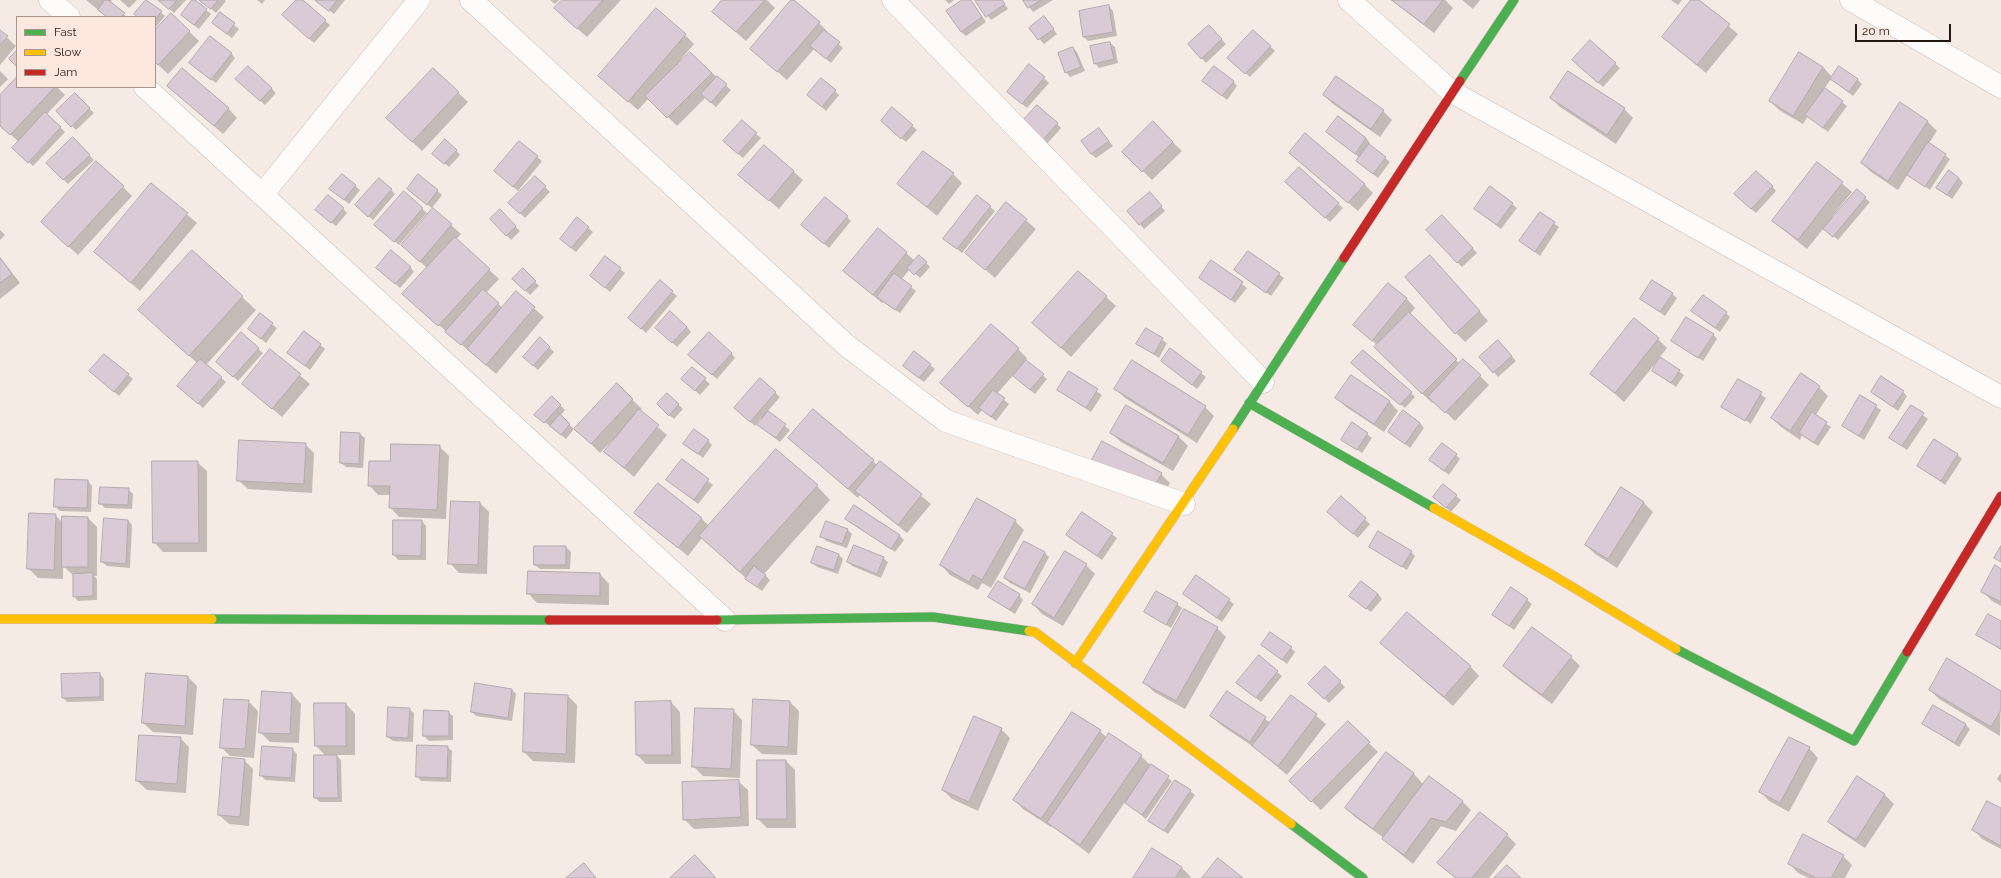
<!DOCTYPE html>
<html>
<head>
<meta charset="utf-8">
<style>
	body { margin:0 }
	#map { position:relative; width:2001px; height:878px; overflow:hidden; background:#f6eae5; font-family:Raleway,sans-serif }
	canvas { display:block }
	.legend { position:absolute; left:16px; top:16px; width:140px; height:72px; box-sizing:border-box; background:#fde7de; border:1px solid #a6948d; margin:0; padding:5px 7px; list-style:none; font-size:12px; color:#241813 }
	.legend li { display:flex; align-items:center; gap:8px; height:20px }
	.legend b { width:20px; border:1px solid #a6948d }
	.scale { position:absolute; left:1855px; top:24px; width:96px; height:18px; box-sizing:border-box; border:2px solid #241813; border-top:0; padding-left:5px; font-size:12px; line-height:14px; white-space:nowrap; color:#241813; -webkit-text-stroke:3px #fde7de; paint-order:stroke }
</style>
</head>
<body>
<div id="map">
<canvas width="2001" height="878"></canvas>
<ul class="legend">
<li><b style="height:5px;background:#4caf50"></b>Fast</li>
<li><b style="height:5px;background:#ffc107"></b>Slow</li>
<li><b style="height:5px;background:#c62828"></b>Jam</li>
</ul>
<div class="scale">20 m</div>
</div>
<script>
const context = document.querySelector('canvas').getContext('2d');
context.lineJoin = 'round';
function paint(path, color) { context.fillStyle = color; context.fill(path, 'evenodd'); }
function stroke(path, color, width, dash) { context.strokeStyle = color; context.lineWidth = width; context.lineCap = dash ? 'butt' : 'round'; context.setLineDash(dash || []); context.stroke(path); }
const shadow = new Path2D(`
	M86,0H112L110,3L127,17H107Z
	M120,0H137L129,8Z
	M147,0L165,16L155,28V17H139L136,13Z
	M159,0H186L174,13Z
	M194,0L211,14L199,29L186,19Z
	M201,0H225L226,1L216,13Z
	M257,0H265L262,4Z
	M298,0H301L330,25L314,43L288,20Z
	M316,0H345L334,14Z
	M550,0H559L555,4Z
	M563,0H621L587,37L565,18Z
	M724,0H767L775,8L746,41L723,21Z
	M793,0L819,23L828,32L827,33L843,48L831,63L814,49L787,80L751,49Z
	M945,0H954L949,4Z
	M964,0H970L972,2L986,22L966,36L961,32Z
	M976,0H1002L1008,9L991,20Z
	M1024,0H1053L1033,12Z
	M1391,0H1445L1453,8L1434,33Z
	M1462,0H1480L1473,9Z
	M1671,0H1682L1678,5Z
	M1692,0H1697L1738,34L1706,73L1663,37Z
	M1109,6L1113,11L1117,36L1088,41L1084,37Z
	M220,13L239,29L232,38L217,27Z
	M171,14L199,41L168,74L155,62V31Z
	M1048,22L1057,34L1044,44L1030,28Z
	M1209,26L1226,44L1206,63L1189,44Z
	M0,31L16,46L0,65Z
	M685,35L694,44L678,63L679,64L690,53L731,90L716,107L705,98L677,126L649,98L638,110L599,76Z
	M1590,42L1620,68L1603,87L1578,64Z
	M1110,43L1115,47L1118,63L1099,68L1095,63Z
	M1270,46L1275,51L1250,77L1233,62Z
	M1073,48L1077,52L1085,71L1070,77L1066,72Z
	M231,53L235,58L216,83L195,67Z
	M1030,65L1049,83L1027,108L1013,96Z
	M1823,67L1832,77L1857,79L1862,84L1853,96L1831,79L1824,89L1847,106L1828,132L1808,116L1803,124L1779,110L1770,101Z
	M433,69L468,102L422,151L396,127Z
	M0,71L8,79L0,87Z
	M17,78V87H57L65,95L47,114L65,132L33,166L18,152L19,142L0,125V96Z
	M1204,81H1233L1237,86L1227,100Z
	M241,83L271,88L276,93L265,105Z
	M168,86L228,108L237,118L223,134Z
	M835,91L839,95L826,111L808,95Z
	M75,94L94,113L76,130L58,111Z
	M1324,95L1383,111L1392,120L1380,137L1333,104Z
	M1551,98L1624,109L1633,118L1616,144L1560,107Z
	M1900,104L1928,122L1937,131L1929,143L1950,159L1930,190L1908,174L1898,190L1871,172L1862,163Z
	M892,109L917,130L906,142L887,125Z
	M1339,117L1366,138L1370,143L1369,145L1390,162L1378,178L1357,161L1360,158L1327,132Z
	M1153,123L1182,151L1152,180L1123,152Z
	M1057,124L1061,128L1047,144L1027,127Z
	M1099,129L1113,146L1096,158L1091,154Z
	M756,134L761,138L743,158L729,146Z
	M73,138L94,160L68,184L47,163Z
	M519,142L542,161L518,191L495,171Z
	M456,150L460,155L449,167L438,158Z
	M1290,153L1364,184L1373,193L1358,211Z
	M1818,163L1852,192L1832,217L1833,219L1865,198L1870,202L1838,240L1824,228L1807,249L1773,221Z
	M793,171L803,180L779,209L740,175Z
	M953,174L962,183L937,216L898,184Z
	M342,175L360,190L349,204L335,193Z
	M419,175L442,195L432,208L461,234L456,239L499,279L486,293L503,308L516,293L544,317L496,374L413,303L427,268L402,245L427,216L426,214L399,245L380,229L404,193L428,214L433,209L408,189Z
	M535,177L550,192L525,218L510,203Z
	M1959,178L1963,183L1952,199L1942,192Z
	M152,185L197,223L140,291L95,252Z
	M1290,186L1338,204L1343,208L1330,222Z
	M1772,186L1776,191L1756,213L1740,199Z
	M123,187L132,196L78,255L51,231Z
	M391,190L395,194L373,220L361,210Z
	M978,197L995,211L962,253L944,239Z
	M1154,198L1165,211L1144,229L1140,224Z
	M1006,203L1036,229L995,278L966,253Z
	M1512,204L1517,208L1501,229L1475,209Z
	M343,209L347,213L336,226L321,214Z
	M500,211L520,231L511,240L491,219Z
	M1540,213L1559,227L1540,256L1521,241Z
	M1442,216L1477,253L1462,267L1457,262Z
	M847,217L851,221L829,248L807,229Z
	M578,219L593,232L576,252L565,243Z
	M0,230L5,235L0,240Z
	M192,251L256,310L206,365L226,382L203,408L183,390L198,364L139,310Z
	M1248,252L1284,278L1271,296L1235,270Z
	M906,253L915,261L919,256L930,267L920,278L910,269L901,280L916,291L900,313L883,302L882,303L844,271Z
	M0,257L20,283L0,299Z
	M1212,262L1247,288L1235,303L1200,278Z
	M1439,265L1488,321L1465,342L1456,333Z
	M410,267L414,272L400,288L382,272Z
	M620,269L625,273L610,292L596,280Z
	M523,270L539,286L530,295L514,279Z
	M1078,272L1116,306L1071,357L1043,332Z
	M660,282L677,296L646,333L634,322Z
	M1672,294L1677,298L1665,316L1641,299Z
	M1406,298L1415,308L1410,314L1460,364L1480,376L1489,385L1455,421L1434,401L1432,403L1375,347L1377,345L1354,325Z
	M1726,313L1730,317L1720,332L1697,315Z
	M260,315L277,328L266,343L254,333Z
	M991,326L1018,349L1027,358L1025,361L1047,379L1035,394L1019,381L1022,367L1021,366L997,394L1009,404L996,421L982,410L978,415L951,392Z
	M687,327L691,332L677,347L661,332Z
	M1147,329L1167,343L1159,358L1138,344Z
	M304,332L325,349L310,370L288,353Z
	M1713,334L1717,339L1703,361L1672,340Z
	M540,339L554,352L538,370L528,361Z
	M1658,339L1667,348L1659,358L1684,375L1676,387L1653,371L1660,359H1659L1624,402L1591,373Z
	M1503,346L1516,361L1498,377L1481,357Z
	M258,349L263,353L238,381L222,366Z
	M270,350L310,384L282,417L243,384Z
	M1170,350L1206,377L1197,389L1162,361Z
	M731,353L735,358L717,379L694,359Z
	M105,355L133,379L119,396L95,376Z
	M930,365L935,369L924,382L908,370Z
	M1357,367L1411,393L1415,397L1405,408Z
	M692,368L710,384L700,395L687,383Z
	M1069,373L1102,395L1091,412L1058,390Z
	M760,380L780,397L767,412L790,430L780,442L763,429L761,418L755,426L740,413Z
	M1739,380L1766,398L1750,425V423L1723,407Z
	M617,385L642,409L639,411L667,435L634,477L605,452L617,438L616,437L600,453L576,429Z
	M1819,387L1828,396L1815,416L1831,427L1818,446L1802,435L1800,440L1781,427L1772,418Z
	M1116,389L1205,407L1214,416L1197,443L1125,398Z
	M1872,392H1903L1907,396L1898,411Z
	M667,394L683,409L674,419L658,404Z
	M552,397L565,410L560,416L574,429L566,439L536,415Z
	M1861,397L1881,410L1864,440L1843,426Z
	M1337,398L1389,401L1398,411L1384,432L1346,407Z
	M1911,406L1928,419L1907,450L1890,438Z
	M1353,423L1372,438L1362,453L1342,439Z
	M1420,423L1424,428L1410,448L1389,431Z
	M342,433L360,434L365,438L363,468L346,467L341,463Z
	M1111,433L1178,436L1188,446L1173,471L1121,442Z
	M789,438L873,461L877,465L880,462L931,504L907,533L860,495L858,498Z
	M708,441L712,445L703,458L685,444Z
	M1103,442L1161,474L1170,483L1161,500Z
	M305,444L314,453L312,493L248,489L238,480Z
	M439,446L449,456L446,519L399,517L390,507V495H378L369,485L391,462Z
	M1957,454L1962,459L1945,485L1918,465Z
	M1456,455L1460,459L1449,475L1430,460Z
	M682,461L713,485L698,504L672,484Z
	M197,462L207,471V552H163L154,542Z
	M88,481L92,486L91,512L60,511L55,506Z
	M817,486L830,500L764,574L770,580L762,591L751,583L702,538L688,556L635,513L701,518L709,526Z
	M128,489L133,494L132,509L105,508L100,503Z
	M1622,489L1644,503L1653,512L1617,568L1595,554L1586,545Z
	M1456,496L1461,500L1451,512L1439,502Z
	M1341,498L1370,524L1358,538L1333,516Z
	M480,503L489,512L487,574L459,573L450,563Z
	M1082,513L1117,538L1102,560L1068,535Z
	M55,515L63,523L88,518L97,527V576H94L97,579V600L78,601L74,596V576L63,566V579L38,578L28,568Z
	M105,519L128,520L132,525L130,568L107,566L102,562Z
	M846,519L899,535L904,540L895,552Z
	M394,521H422L426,526V560H398L394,555Z
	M1015,521L1024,530L991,588L982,583L978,590L950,575L941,565Z
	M847,529L852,534L847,548L826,541L822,536Z
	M1024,543L1045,553L1049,557L1030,593L1010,583L1005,578Z
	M535,547H566L571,552L570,569H540L535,565Z
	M1370,547L1411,552L1415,556L1407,570Z
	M818,548L839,555L843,559L838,574L817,567L812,562Z
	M883,558L888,562L881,578L852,566L848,562Z
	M1086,565L1095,574L1063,626L1042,614L1033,604Z
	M2001,570V606L1992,601L1983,592Z
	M529,572L600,574L609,584V605L537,603L528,593Z
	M1196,577L1234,604L1222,622L1184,594Z
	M1378,594L1382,599L1371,612L1355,600Z
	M1019,595L1023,600L1015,614L989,597Z
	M1527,600L1532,604L1514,630L1493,615Z
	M1177,604L1182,608L1171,628L1145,612Z
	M2001,623V650L1978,635Z
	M1217,628L1226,637L1185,709L1154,692L1144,682Z
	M1263,645L1291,648L1295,652L1287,664Z
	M1391,652L1470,666L1479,676L1453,706Z
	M1259,657L1282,676L1261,702L1242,687Z
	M1571,657L1580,666L1552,704L1513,675L1504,666Z
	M1325,667L1345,687L1329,703L1310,684Z
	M100,674L104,679V701L67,702L63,697Z
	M188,677L197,686L193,735L153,732L143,723Z
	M512,690L516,694L512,721L476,716L472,712Z
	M1930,690L2001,692L2000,736L1939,699Z
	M1227,692L1271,723L1292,696L1326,724L1287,775L1255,748L1221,725L1212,716Z
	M292,694L301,704L299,743L270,742L260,732Z
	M568,696L577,705L575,763L533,761L524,752Z
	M248,701L258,711L254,758L230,756L221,747Z
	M671,702L680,712L681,764H646L637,755Z
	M790,702L799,711L797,755L762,754L752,745Z
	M346,704L355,714V755H336L341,760L342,802H320L315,798L326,756L316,746Z
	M409,709L414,713L413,742L393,741L388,737Z
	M733,710L742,720L740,778L703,776L694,767Z
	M425,711L448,712L453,716V740L429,741L424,736Z
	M1348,723L1378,752L1321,810L1291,781Z
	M1923,723L1965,724L1970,729L1959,747Z
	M1001,729L1010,738L978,811L952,799L943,790Z
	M1100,731L1107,738L1109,734L1141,756L1151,766L1172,781L1146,819L1125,802L1089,854L1052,826L1051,827L1023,809L1014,800Z
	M180,738L189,747L186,793L147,790L137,781Z
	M447,747L452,751L451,782L421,781L417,776Z
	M1809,748L1818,758L1789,812L1769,801L1760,791Z
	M292,749L297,754L295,782L265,780L261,775Z
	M1386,754L1414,774L1424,785L1462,801L1471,810L1456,831L1441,826L1413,864L1393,848L1384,838L1355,817L1346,808Z
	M244,760L253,769L249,826L229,824L219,815Z
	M786,761L795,770L796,828H767L758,819Z
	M2001,773V783L1997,779Z
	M1857,778L1885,795L1894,804L1865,848L1839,831L1830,822Z
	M738,781L748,790L749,826L694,829L684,819Z
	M1190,791L1195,795L1168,834L1149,820Z
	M2001,809V849L1982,839L1973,829Z
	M1507,835L1516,844L1489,878H1455L1439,863Z
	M1843,856L1852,865L1845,878H1809L1798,873L1789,863Z
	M1181,867L1191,877L1190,878H1134Z`);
const building = new Path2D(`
	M105,0H108L125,13L121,17H107L98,10Z
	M146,0L162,11L155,19V17H138L134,14Z
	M158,0H177L169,9Z
	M192,0H195L207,9L194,25L181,15Z
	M199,0H218L211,9Z
	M296,0H303L326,20L309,39L282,15Z
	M315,0H337L329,11Z
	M562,0H603L577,29L554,8Z
	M722,0H765L736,32L712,12Z
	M791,0H794L820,22L777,72L750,49Z
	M962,0H971L982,17L961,32L946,11Z
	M975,0H1002L1005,4L986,17Z
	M1023,0H1041L1028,8Z
	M1392,0H1443L1424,24Z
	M1691,0H1699L1730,24L1697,65L1662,37Z
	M1109,5L1113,32L1083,37L1079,11Z
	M656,8L686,34L628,102L598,76Z
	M220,12L235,23L227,34L212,23Z
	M171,13L190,31L158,65L155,62V30Z
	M1044,16L1054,29L1038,40L1029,28Z
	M1209,25L1222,39L1201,59L1188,44Z
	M0,30L8,36L0,45Z
	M824,30L840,42L826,59L810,46Z
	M1253,30L1271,46L1245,74L1227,58Z
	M210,36L232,53L211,80L189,63Z
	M1590,40L1616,63L1598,83L1572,60Z
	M1110,42L1114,59L1094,64L1090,46Z
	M1073,47L1081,67L1065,73L1058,53Z
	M17,50V65L16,66L9,59Z
	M690,52L712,73L667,118L645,96Z
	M1799,52L1823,67L1793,116L1769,101Z
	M1029,64L1045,77L1022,104L1007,92Z
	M248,66L272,88L260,101L235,79Z
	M1214,66L1234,81L1222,96L1202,81Z
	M1839,66L1858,79L1849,92L1830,79Z
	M182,68L229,108L214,126L167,86Z
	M433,68L459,92L412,142L386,118Z
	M1568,71L1625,108L1607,135L1550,98Z
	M717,76L727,84L711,103L701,94Z
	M1336,76L1384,110L1371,129L1323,95Z
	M17,77V87H55L10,135L0,126V95Z
	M821,78L836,90L822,107L807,95Z
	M1825,88L1843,101L1823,128L1805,115Z
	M75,93L90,108L71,127L56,111Z
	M1900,102L1928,121L1888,181L1861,163Z
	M1037,105L1058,123L1042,141L1021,123Z
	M892,107L913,125L901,139L881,121Z
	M45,112L61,127L28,163L12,148Z
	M1338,116L1366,138L1355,154L1326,132Z
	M742,120L757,133L738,154L723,141Z
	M1153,121L1173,142L1142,172L1122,152Z
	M1099,128L1109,141L1091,154L1081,141Z
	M1305,133L1365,184L1348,203L1289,153Z
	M73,137L90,155L63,180L46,163Z
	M445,139L457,150L444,164L432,154Z
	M519,141L538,156L513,187L494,171Z
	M1928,142L1946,154L1925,187L1907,175Z
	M1369,144L1386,157L1373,174L1356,161Z
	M764,145L794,171L769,201L738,175Z
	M923,151L954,173L927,207L897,184Z
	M96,161L124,186L68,247L41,222Z
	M1817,162L1843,182L1798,240L1772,221Z
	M1299,167L1339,203L1325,218L1285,182Z
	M1949,170L1959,178L1947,195L1936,188Z
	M1756,171L1773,186L1751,209L1734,194Z
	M342,174L356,185L344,200L329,189Z
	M418,174L438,190L427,205L407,189Z
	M535,176L546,186L520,214L508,203Z
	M379,178L392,189L368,217L355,205Z
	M151,183L188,213L131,283L94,252Z
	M1490,186L1513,203L1497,225L1474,209Z
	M1857,189L1866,197L1833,237L1823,229Z
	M404,191L423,208L394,242L374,225Z
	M1150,192L1162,206L1139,225L1127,211Z
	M328,195L344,208L331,223L315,210Z
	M977,195L991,206L957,249L943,239Z
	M825,197L848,216L824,244L801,225Z
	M1006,202L1027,219L985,270L965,253Z
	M433,208L452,224L420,262L401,245Z
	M500,209L516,226L506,236L490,219Z
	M1540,212L1555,222L1535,252L1519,241Z
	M1442,215L1473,248L1457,263L1426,230Z
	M577,217L589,227L571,248L560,239Z
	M878,228L907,252L873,295L843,271Z
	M455,237L490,269L438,326L402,294Z
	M192,250L243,296L189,356L138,310Z
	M391,250L411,267L395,284L376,268Z
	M1248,251L1280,273L1266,293L1234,270Z
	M919,255L927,262L914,275L907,268Z
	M1430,255L1480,311L1455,334L1405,277Z
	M605,256L621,268L605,288L590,276Z
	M0,258L12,274L0,283Z
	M1211,260L1243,282L1231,300L1199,278Z
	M523,268L536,281L525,291L512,279Z
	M1078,271L1107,296L1061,348L1032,323Z
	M894,273L912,286L895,310L877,297Z
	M660,280L673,291L641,329L628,318Z
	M1652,280L1673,293L1660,312L1640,299Z
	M1388,283L1407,298L1372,341L1353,325Z
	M483,289L499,303L461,345L445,332Z
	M516,291L535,307L486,365L467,349Z
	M1703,295L1727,312L1715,328L1691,311Z
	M670,311L687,327L672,343L655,328Z
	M1409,312L1457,359L1422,394L1374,347Z
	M260,313L273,323L261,339L248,329Z
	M1686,317L1714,334L1698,358L1671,341Z
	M1634,318L1659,338L1615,393L1590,374Z
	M991,324L1019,348L968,407L940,383Z
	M1146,328L1163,338L1154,354L1136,344Z
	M304,331L321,344L305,366L287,353Z
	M241,332L259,348L233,377L216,362Z
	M709,332L732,353L712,375L688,355Z
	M540,337L550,347L533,366L523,357Z
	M1498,340L1512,356L1493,373L1479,357Z
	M1170,348L1202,372L1192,385L1161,361Z
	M270,349L301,374L272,409L242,384Z
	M1363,350L1412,392L1400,405L1351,363Z
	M914,351L931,364L919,378L903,366Z
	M104,354L129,374L114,392L89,371Z
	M1660,357L1680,370L1671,383L1652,371Z
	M200,359L222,377L198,404L177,386Z
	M1463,359L1481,375L1445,413L1428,397Z
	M1026,360L1044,374L1030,390L1013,376Z
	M1132,360L1206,406L1188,435L1114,389Z
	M692,367L706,378L695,391L681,379Z
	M1069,371L1098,389L1086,408L1057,390Z
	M1801,373L1820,386L1790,431L1771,418Z
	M1351,375L1390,401L1374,424L1335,398Z
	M1881,376L1904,391L1893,407L1871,392Z
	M760,378L776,392L750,422L734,408Z
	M1738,379L1762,392L1745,421L1721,407Z
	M617,383L633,399L591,444L574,429Z
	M993,390L1005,398L991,417L979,408Z
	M667,393L679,404L669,416L657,404Z
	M1860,395L1877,405L1859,436L1842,426Z
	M552,396L561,405L544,423L534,415Z
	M1126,405L1179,436L1163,463L1110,433Z
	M1911,405L1924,413L1902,446L1889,438Z
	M639,409L659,425L624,468L604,452Z
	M813,409L874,460L848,489L788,438Z
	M1403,410L1420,423L1405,444L1388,432Z
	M768,411L786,424L776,438L757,425Z
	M1812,412L1827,422L1814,443L1799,433Z
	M560,414L570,424L561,435L550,426Z
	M1352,422L1368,433L1357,450L1341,440Z
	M694,429L709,440L698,454L683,444Z
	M341,432L360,433L359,464L340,463Z
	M1934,439L1958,454L1941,481L1917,466Z
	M239,440L306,443L304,484L237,481Z
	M1102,441L1162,473L1151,492L1092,460Z
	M1442,443L1457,454L1444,471L1429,460Z
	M391,444L440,445L437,510L389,508L390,486H368L369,461H390Z
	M776,449L818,485L740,572L699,536Z
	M682,459L709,479L694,500L666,480Z
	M152,461H198L199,543H153Z
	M880,461L922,494L898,525L855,491Z
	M55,479L88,480L87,508L54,507Z
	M658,483L702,518L678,548L634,513Z
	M1443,484L1457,495L1446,508L1433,497Z
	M100,487L129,488L128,505L99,504Z
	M1621,487L1644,502L1608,559L1585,545Z
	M1341,496L1366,518L1353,534L1327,512Z
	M977,498L1016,520L982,580L973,575L969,582L940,565Z
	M451,501L480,502L478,565L448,564Z
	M854,505L900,535L891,549L845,519Z
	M1082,512L1113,533L1097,556L1066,535Z
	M29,513L56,514L54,570L27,569Z
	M62,516L88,517V567H62Z
	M104,518L128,520L126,564L101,562Z
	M393,520H422L421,556L393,555Z
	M826,521L848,529L842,544L820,537Z
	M1378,531L1412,551L1402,567L1369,547Z
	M1024,541L1045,552L1025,589L1004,578Z
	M854,545L884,557L877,574L847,562Z
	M534,546H566V565H534Z
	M817,546L839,554L834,570L811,563Z
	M2001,546V562L1994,558Z
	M1065,551L1087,564L1054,618L1032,604Z
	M1995,565L2001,569V602L1981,592Z
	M754,566L766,575L757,587L745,579Z
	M528,571L600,573V596L527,594Z
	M93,573V596L73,597V574Z
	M1196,575L1230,599L1217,618L1183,594Z
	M998,581L1020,594L1010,610L988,597Z
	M1361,581L1378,594L1366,609L1349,596Z
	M1511,587L1528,599L1509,626L1492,615Z
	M1156,591L1178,603L1166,625L1144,612Z
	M1184,609L1218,627L1176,701L1143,683Z
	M1407,612L1471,666L1444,697L1380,643Z
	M1988,614L2001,621V649L1976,635Z
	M1532,627L1572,656L1542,695L1503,666Z
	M1270,632L1292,647L1282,660L1261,645Z
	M1259,655L1278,671L1256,698L1236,683Z
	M1947,658L2001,691V710L1991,727L1929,690Z
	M1325,666L1341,681L1324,699L1308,684Z
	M100,673V697L62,698L61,674Z
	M146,673L188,676L185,726L142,723Z
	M475,683L512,689L508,718L471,712Z
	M262,691L292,693L290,734L259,733Z
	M1227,691L1266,717L1250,742L1210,716Z
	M525,693L568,695L566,754L523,752Z
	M1291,695L1317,714L1278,766L1252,746Z
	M224,699L249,700L245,749L220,748Z
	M753,699L790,701L788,747L751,745Z
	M671,701L672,755H636L635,702Z
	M314,703H346V746H315Z
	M1933,705L1966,724L1955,743L1922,724Z
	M388,707L410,708L408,738L387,737Z
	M695,708L734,709L731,769L692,767Z
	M424,710L449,711V736H423Z
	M1072,712L1101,730L1041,819L1013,800Z
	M974,716L1002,728L969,802L942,790Z
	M1348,721L1370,742L1311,802L1289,781Z
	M1109,733L1142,755L1080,845L1047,823Z
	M139,735L181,737L177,784L136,781Z
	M1789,737L1810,747L1780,803L1759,792Z
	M417,745L448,746L447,778L416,777Z
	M262,746L293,748L291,778L260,776Z
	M1386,752L1414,773L1373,829L1345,808Z
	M314,755H337L338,798H314Z
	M223,757L245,759L240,817L218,815Z
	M757,760H786L787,819H757Z
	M1151,764L1169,776L1142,815L1125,803Z
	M1429,776L1463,801L1446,822L1431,818L1404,855L1382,839Z
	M1857,776L1885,794L1856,840L1828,822Z
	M739,780L741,817L683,820L682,782Z
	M1175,780L1191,790L1164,831L1148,821Z
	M1987,801L2001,808V846L1972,830Z
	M1480,812L1508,834L1472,878H1456L1437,863Z
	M1803,834L1844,855L1831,878H1816L1788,864Z
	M1152,848L1182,867L1175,878H1133Z
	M695,855L716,878H670Z
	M1218,858L1243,878H1202Z
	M584,863L596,878H566Z
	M1507,865L1521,878H1494Z`);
const street = new Path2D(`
	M50,0L69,17
	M471,0L846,345L946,421L1184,504
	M893,0L1263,382
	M1349,0L1452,92L2001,397
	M1851,0L2001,87
	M145,87L725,620
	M262,195L419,0`);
const fast = new Path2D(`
	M1460,81L1514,0
	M1249,403L1434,508
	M1233,429L1344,258
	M212,619L549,620
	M717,620L933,617L1029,631
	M1676,649L1854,741L1907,652
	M1291,824L1363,878`);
const slow = new Path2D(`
	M1434,508L1549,573L1676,649
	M0,619H212
	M1029,631L1035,632L1291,824
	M1075,663L1233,429`);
const jam = new Path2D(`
	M1344,258L1460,81
	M549,620H717
	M1907,652L2001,496`);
paint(shadow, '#0003');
paint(building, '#d9cad5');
stroke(building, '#b3aaac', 1);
stroke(street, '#cbbfba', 23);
stroke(fast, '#cbbfba', 10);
stroke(slow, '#cbbfba', 10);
stroke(jam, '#cbbfba', 10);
stroke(street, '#fefcfb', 22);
stroke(fast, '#4caf50', 9);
stroke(slow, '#ffc107', 9);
stroke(jam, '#c62828', 9);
</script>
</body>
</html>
